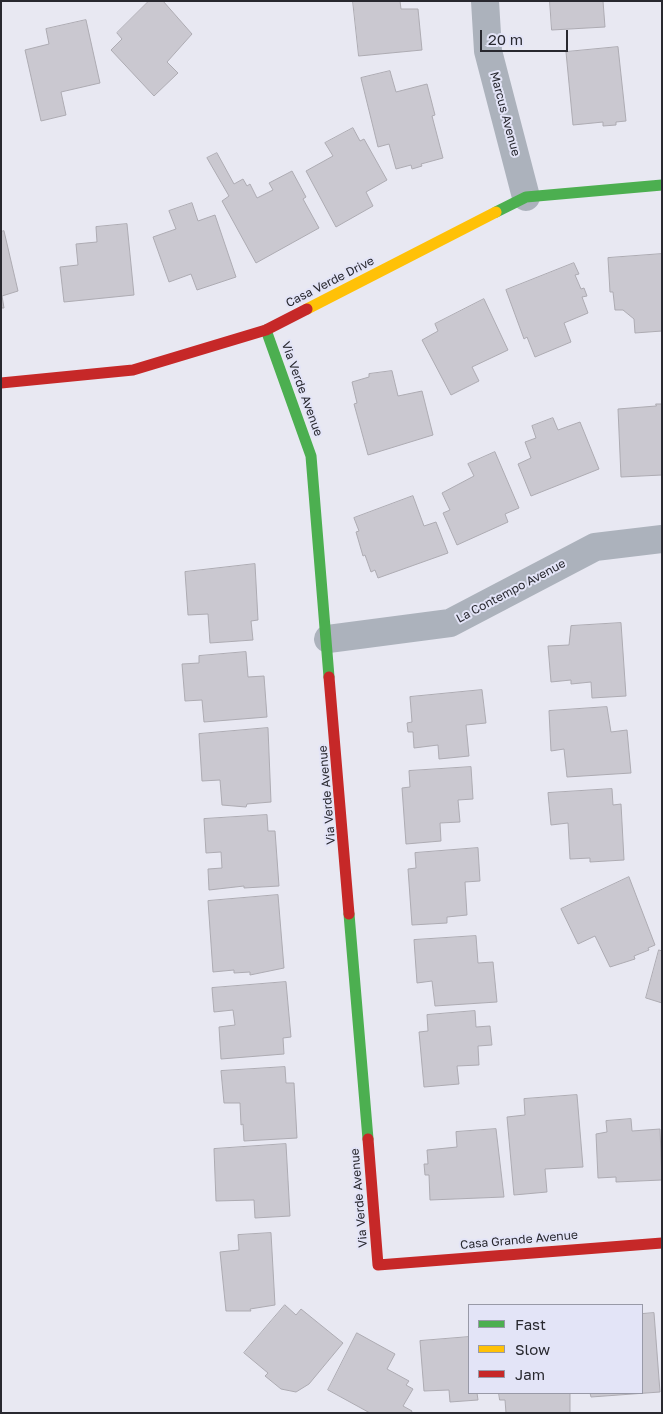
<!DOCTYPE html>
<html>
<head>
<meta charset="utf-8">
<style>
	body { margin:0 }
	#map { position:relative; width:663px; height:1414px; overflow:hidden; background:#e8e8f2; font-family:"Golos Text",sans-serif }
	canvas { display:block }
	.frame { position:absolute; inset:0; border:2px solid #28282f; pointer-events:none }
	.legend { position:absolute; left:468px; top:1304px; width:175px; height:90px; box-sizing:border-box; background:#e3e4f7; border:1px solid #9899a7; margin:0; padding:6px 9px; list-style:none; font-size:15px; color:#28282f }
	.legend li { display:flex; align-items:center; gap:10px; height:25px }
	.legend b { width:25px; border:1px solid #9899a7 }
	.scale { position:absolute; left:480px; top:30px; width:88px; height:22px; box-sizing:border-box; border:2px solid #28282f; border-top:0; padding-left:6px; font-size:15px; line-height:18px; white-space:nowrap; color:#28282f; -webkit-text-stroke:4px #e3e4f7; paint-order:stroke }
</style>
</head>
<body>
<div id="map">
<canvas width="663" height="1414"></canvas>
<div class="frame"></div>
<ul class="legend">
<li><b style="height:6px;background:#4caf50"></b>Fast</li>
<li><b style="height:6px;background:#ffc107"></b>Slow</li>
<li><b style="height:6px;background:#c62828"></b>Jam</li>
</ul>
<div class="scale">20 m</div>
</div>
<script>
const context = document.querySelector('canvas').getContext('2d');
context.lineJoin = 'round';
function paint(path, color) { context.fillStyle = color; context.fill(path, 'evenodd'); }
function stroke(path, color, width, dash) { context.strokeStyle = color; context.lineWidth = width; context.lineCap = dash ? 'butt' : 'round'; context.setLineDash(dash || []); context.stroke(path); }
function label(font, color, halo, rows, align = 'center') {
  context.font = font + ' "Golos Text",sans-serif'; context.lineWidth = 4; context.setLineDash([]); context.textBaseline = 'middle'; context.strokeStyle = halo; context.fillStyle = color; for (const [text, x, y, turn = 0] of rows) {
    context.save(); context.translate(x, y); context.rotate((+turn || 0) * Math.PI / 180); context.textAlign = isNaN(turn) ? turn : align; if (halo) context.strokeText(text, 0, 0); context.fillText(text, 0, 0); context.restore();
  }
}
const building = new Path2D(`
	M149,1H163L192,34L167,62L178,73L154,96L111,50L122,39L117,33Z
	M353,1H400L401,9H418L422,50L359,56Z
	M550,1H603L605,27L552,30Z
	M86,20L100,83L61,92L66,115L41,121L25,50L49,44L46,29Z
	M618,47L626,121L616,122V125L603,126V122L573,125L566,52Z
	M390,71L396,92L427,84L435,115L432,116L443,158L421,164L422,166L412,169L411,165L396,169L389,144L378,147L361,78Z
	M353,128L360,141L364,139L387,180L366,192L373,206L336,227L306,171L333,156L325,143Z
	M217,153L234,184L243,179L247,186L250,184L257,198L273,190L269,183L292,171L306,197L303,199L319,228L256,263L222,201L229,196L207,158Z
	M192,203L198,221L215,215L236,277L197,290L191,274L169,282L153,237L176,229L169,211Z
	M127,224L134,295L64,302L60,267L78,265L76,244L97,242L96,227Z
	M4,231L18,291L2,296L4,308H1V232Z
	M662,254V331L635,333L634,319L623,310H615L613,292H610L608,258Z
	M574,263L579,274L575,275L581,289L584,288L587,296L582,297L588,313L564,323L571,342L535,357L527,337L524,339L506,290Z
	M484,299L508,350L472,367L479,381L451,395L422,340L438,331L435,324Z
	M392,371L398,396L422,391L433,435L368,455L354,404L357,403L352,382L369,377V374Z
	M656,404H662V475L621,477L618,409L656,406Z
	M553,418L558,430L580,422L599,469L531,496L518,464L531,458L525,442L536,438L532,426Z
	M495,452L519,508L505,514L508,522L457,545L443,513L450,510L442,493L474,476L468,464Z
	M413,496L424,526L436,522L448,553L378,578L375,570L371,572L365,555L363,556L356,532L359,531L354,518Z
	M255,564L258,620L251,621L253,640L210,643L208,614L188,615L185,572Z
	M621,623L626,696L592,698L591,682L571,684V680L551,682L548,646L569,645L571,626Z
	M246,652L248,677L264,676L267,717L204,722L202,700L185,701L182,664L199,663V656Z
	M482,690L486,723L466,725L469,756L439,759L438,745L414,748L413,732H408L407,723L412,722L410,697Z
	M607,707L611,732L627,730L631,773L567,777L564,749L551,751L549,711Z
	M268,728L271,802L247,804L246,807L222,805L220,780L202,781L199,734Z
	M471,767L473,799L458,800L460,822L440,823L441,841L406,844L402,788L410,787L409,771Z
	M612,789L613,805L621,804L624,860L590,862V858L570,859L568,823L551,825L548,793Z
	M267,815L268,831H275L279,886L244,888V886L209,890L208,869L222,868L221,852L206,853L204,819Z
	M478,848L480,881L465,882L467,915L447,917V923L412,925L408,869L416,868L415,853Z
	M629,877L655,945L648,948L649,950L634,956L635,959L610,967L595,936L578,944L561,909Z
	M278,895L284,968L250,975V972L234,973V970L213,972L208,901Z
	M476,936L478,963L493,962L497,1002L435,1006L432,981L417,983L414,940Z
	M659,950L662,951V1003L646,998Z
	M286,982L291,1037L283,1038L284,1054L221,1059L219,1027L235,1025L233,1010L214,1012L212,988Z
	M475,1011L476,1027L490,1026L492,1045L478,1046L479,1065L457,1066L459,1084L424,1087L419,1032L428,1031L427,1015Z
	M285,1067L286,1083H294L297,1138L244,1141L243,1124L241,1125L240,1103H224L221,1071Z
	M577,1095L583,1167L545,1169L547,1192L514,1195L507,1117L525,1115L524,1099Z
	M631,1119L632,1131L660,1129L662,1180L616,1182V1177L598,1178L596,1134L607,1132L606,1121Z
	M496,1129L504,1197L430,1200L429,1175H425L424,1164H428L427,1150L457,1147L456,1132Z
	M286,1144L290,1216L255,1218L254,1200L216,1201L214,1149Z
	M271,1233L275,1305L250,1309L251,1311H226L220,1252L239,1250L238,1235Z
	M285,1305L296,1315L301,1309L343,1343L309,1384L296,1392L281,1389L265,1376L268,1373L244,1353Z
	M654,1313L660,1392L591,1397L590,1393H642V1314Z
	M357,1333L395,1354L387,1369L409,1381L406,1385L413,1389L403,1406L412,1411L411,1413H370L328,1390Z
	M469,1337V1393H477L478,1400L450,1402L449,1390L424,1391L420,1341Z
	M499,1393H570V1413H506L505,1400H500Z`);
const street = new Path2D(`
	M485,1L488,51L526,197
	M328,639L450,623L595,547L662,539`);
const fast = new Path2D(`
	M496,212L526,197L662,185
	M266,330L311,456L329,677
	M349,914L368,1139`);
const slow = new Path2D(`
	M307,309L496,212`);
const jam = new Path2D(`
	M1,383L133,370L266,330L307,309
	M329,677L349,914
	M368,1139L378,1265L662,1243`);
const streetNames = [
	["Marcus Avenue",505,114,75],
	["Casa Verde Drive",330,282,-27],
	["Via Verde Avenue",302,389,70],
	["La Contempo Avenue",511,591,-28],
	["Via Verde Avenue",327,795,-95],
	["Via Verde Avenue",359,1198,-95],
	["Casa Grande Avenue",519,1240,-5]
];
paint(building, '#cac8d0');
stroke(building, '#adabb2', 1);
stroke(street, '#acb2bc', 28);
stroke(fast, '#4caf50', 11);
stroke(slow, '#ffc107', 11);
stroke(jam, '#c62828', 11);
label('12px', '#28282f', '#e3e4f7', streetNames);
</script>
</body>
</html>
